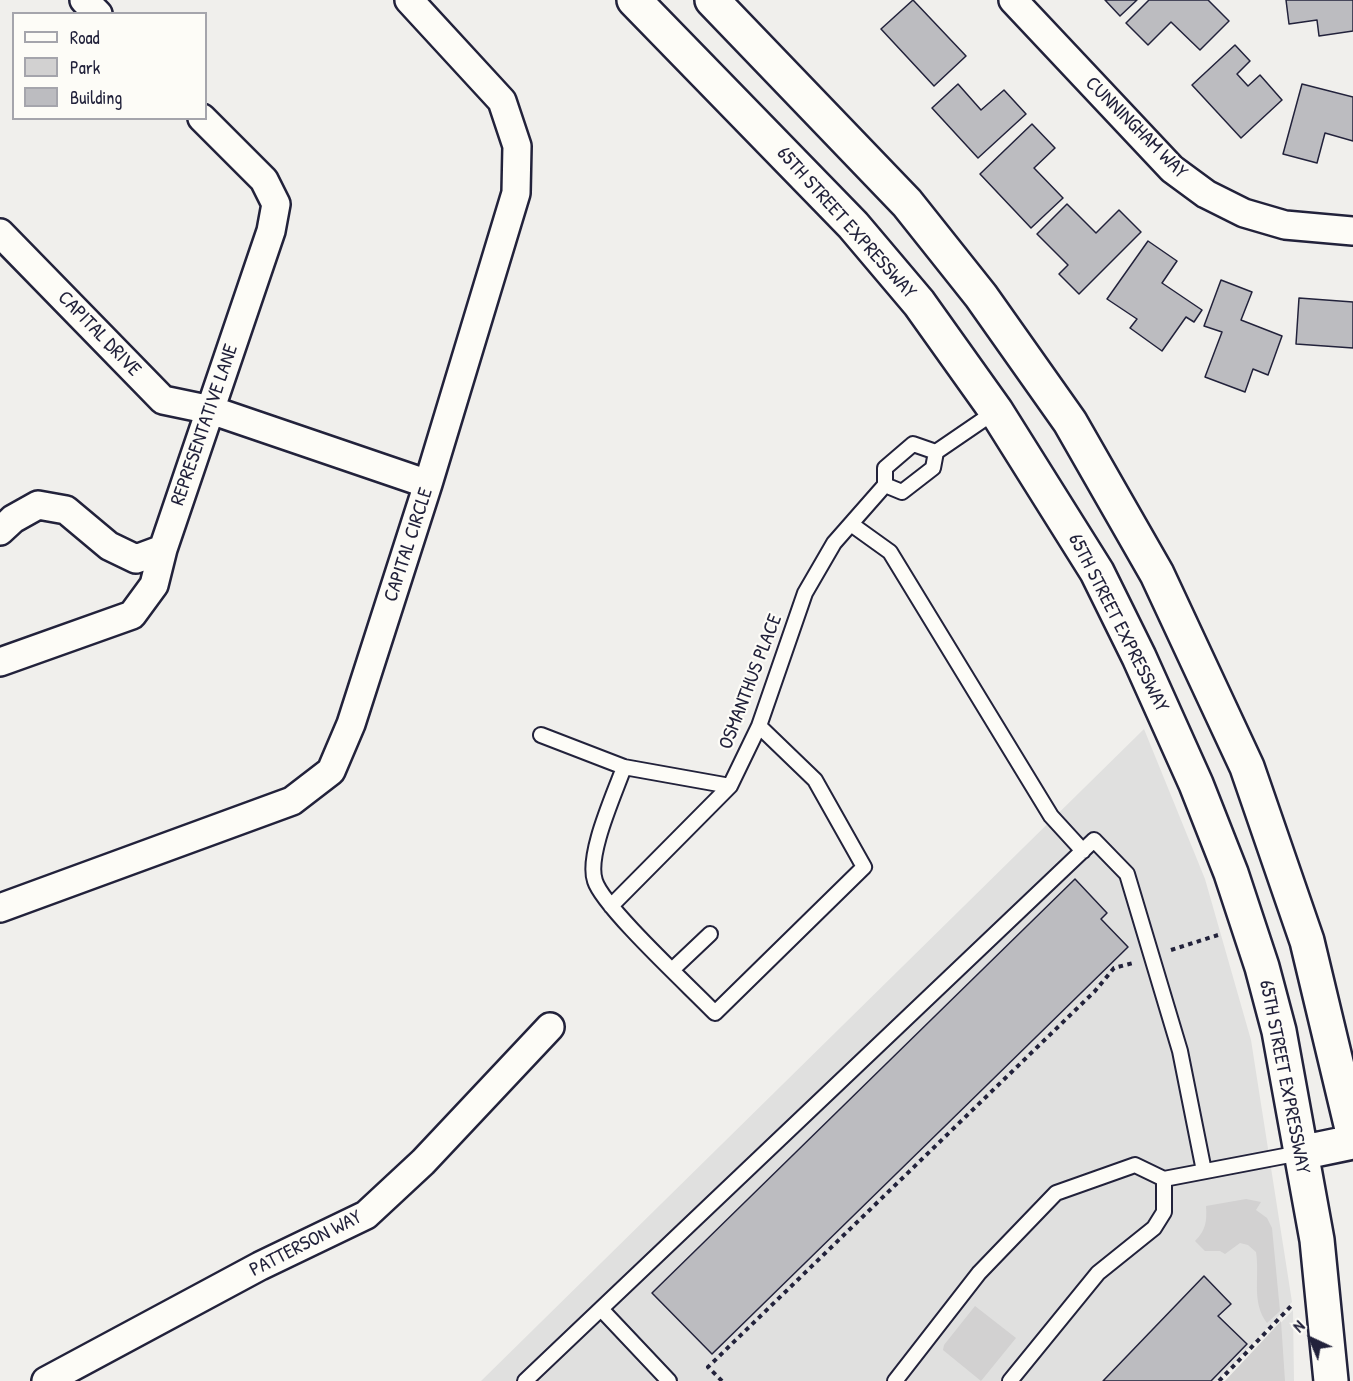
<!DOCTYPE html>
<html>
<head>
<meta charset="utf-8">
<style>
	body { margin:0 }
	#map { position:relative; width:1353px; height:1381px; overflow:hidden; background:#f0efec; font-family:"Patrick Hand",sans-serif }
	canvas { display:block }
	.legend { position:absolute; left:12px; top:12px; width:195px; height:108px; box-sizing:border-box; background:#fdfcf7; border:2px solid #a5a5ac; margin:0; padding:8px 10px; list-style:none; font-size:18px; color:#22223b }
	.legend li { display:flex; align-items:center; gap:12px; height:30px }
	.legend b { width:30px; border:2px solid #a5a5ac }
	.north { position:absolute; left:1281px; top:1309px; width:60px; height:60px; -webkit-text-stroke:4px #fdfcf7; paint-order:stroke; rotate:316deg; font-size:16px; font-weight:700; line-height:24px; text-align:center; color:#22223b }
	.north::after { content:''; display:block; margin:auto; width:21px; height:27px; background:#22223b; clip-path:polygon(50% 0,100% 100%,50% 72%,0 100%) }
</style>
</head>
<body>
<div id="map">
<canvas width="1353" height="1381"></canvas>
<ul class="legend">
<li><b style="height:8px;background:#fdfcf7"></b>Road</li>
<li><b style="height:16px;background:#d2d1d1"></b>Park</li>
<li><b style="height:16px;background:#bcbcc0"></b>Building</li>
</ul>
<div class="north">N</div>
</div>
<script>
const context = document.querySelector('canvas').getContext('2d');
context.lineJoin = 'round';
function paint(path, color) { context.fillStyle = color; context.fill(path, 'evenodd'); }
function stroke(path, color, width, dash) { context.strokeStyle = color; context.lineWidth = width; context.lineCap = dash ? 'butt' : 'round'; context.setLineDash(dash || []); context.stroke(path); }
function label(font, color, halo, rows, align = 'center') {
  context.font = font + ' "Patrick Hand",sans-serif'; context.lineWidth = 4.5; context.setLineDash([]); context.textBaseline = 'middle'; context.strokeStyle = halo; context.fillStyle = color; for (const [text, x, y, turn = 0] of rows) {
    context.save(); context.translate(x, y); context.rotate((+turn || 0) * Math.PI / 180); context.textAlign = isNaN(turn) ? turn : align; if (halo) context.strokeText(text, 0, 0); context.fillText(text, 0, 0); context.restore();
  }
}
const built = new Path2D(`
	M1144,729L1205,879L1251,1040L1292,1302L1217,1381H481Z
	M1293,1310L1294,1381H1225Z`);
const green = new Path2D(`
	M1246,1199L1261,1202L1256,1210L1267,1218L1272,1228L1280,1311L1267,1323C1251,1302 1260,1277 1256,1252L1248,1245L1240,1243L1225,1254L1220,1251H1205L1195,1241C1206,1230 1207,1221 1206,1206Z
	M975,1306L1016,1338L981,1381L943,1350L944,1345Z
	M1281,1321L1285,1381H1225Z`);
const building = new Path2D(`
	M913,0L966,56L934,86L881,29Z
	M1105,0H1137L1120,16Z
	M1149,0H1208L1229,21L1200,50L1171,22L1148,45L1126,23Z
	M1286,0H1353V31L1319,36L1317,20L1289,24Z
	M1235,45L1250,61L1237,74L1248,86L1260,75L1282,100L1241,138L1192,85Z
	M958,84L981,110L1004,90L1026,114L978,158L932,108Z
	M1302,84L1353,97V141L1325,133L1317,163L1283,154Z
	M1032,124L1055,148L1034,168L1063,198L1031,228L980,174Z
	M1067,204L1096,233L1119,210L1141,232L1079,294L1059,274L1068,265L1037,234Z
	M1148,241L1177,261L1162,283L1202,310L1194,322L1186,317L1162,351L1130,328L1137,319L1107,299Z
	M1221,280L1252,292L1241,320L1282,336L1268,375L1253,369L1245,392L1205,377L1222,332L1204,326Z
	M1299,298L1353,302V348L1296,344Z
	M1075,879L1107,913L1101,919L1128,947L712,1354L652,1293Z
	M1204,1276L1231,1304L1218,1316L1247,1344L1211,1381H1103Z`);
const path = new Path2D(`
	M1171,950L1218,935
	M722,1381L708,1367L1095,991L1114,968L1133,963
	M1219,1381L1291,1306`);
const lane = new Path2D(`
	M885,485L902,492L933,468L936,452L996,411
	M851,524L890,552L1051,816L1083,851
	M541,735L624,767L730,786
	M624,767C615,793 586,855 595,881C603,907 691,988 715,1013L864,867L815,780L759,726
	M611,906L730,786L759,726L805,593L834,543L885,485V468L913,444L936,452
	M673,969L710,934
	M601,1309L669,1381
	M525,1381L1094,840L1127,874L1180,1051L1204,1171
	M895,1381L979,1273L1056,1193L1135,1165L1164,1179L1300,1153
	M1010,1381L1098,1273L1154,1228L1164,1212V1179`);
const street = new Path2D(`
	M84,0L98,14
	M1013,0L1172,169L1206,194L1244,213L1285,225L1353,231
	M0,233L163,400L211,410L428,484
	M0,531L13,519L38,505L66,510L109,546L136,559L163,549
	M0,662L132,615L154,585L163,549L271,231L276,204L264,180L202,118
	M0,908L292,801L331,771L351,724L428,484L516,193L517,146L502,101L409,0
	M46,1381L260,1266L366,1215L423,1162L550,1027`);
const secondary = new Path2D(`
	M634,0L853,225L919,303L996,411L1097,572L1139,657L1196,784L1231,873L1262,967L1279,1031L1317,1240L1331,1381
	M712,0L907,203L981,296L1070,422L1157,574L1247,767L1307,941L1353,1133
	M1300,1153L1353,1142`);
const streetNames = [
	["CUNNINGHAM WAY",1136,128,45],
	["65TH STREET EXPRESSWAY",846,223,48],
	["CAPITAL DRIVE",99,334,46],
	["REPRESENTATIVE LANE",205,425,-71],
	["CAPITAL CIRCLE",409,545,-72],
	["65TH STREET EXPRESSWAY",1118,623,63],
	["OSMANTHUS PLACE",751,682,-69],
	["65TH STREET EXPRESSWAY",1284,1077,79],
	["PATTERSON WAY",306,1244,-27]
];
paint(built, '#e0e0df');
paint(green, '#d2d1d1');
paint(building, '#bcbcc0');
stroke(building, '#22223b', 1.5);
stroke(lane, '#22223b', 18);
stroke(street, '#22223b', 32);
stroke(secondary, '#22223b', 38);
stroke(path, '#22223b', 4, [4.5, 4.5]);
stroke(lane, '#fdfcf7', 14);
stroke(street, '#fdfcf7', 27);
stroke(secondary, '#fdfcf7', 33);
label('20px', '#22223b', '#fdfcf7', streetNames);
</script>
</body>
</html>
